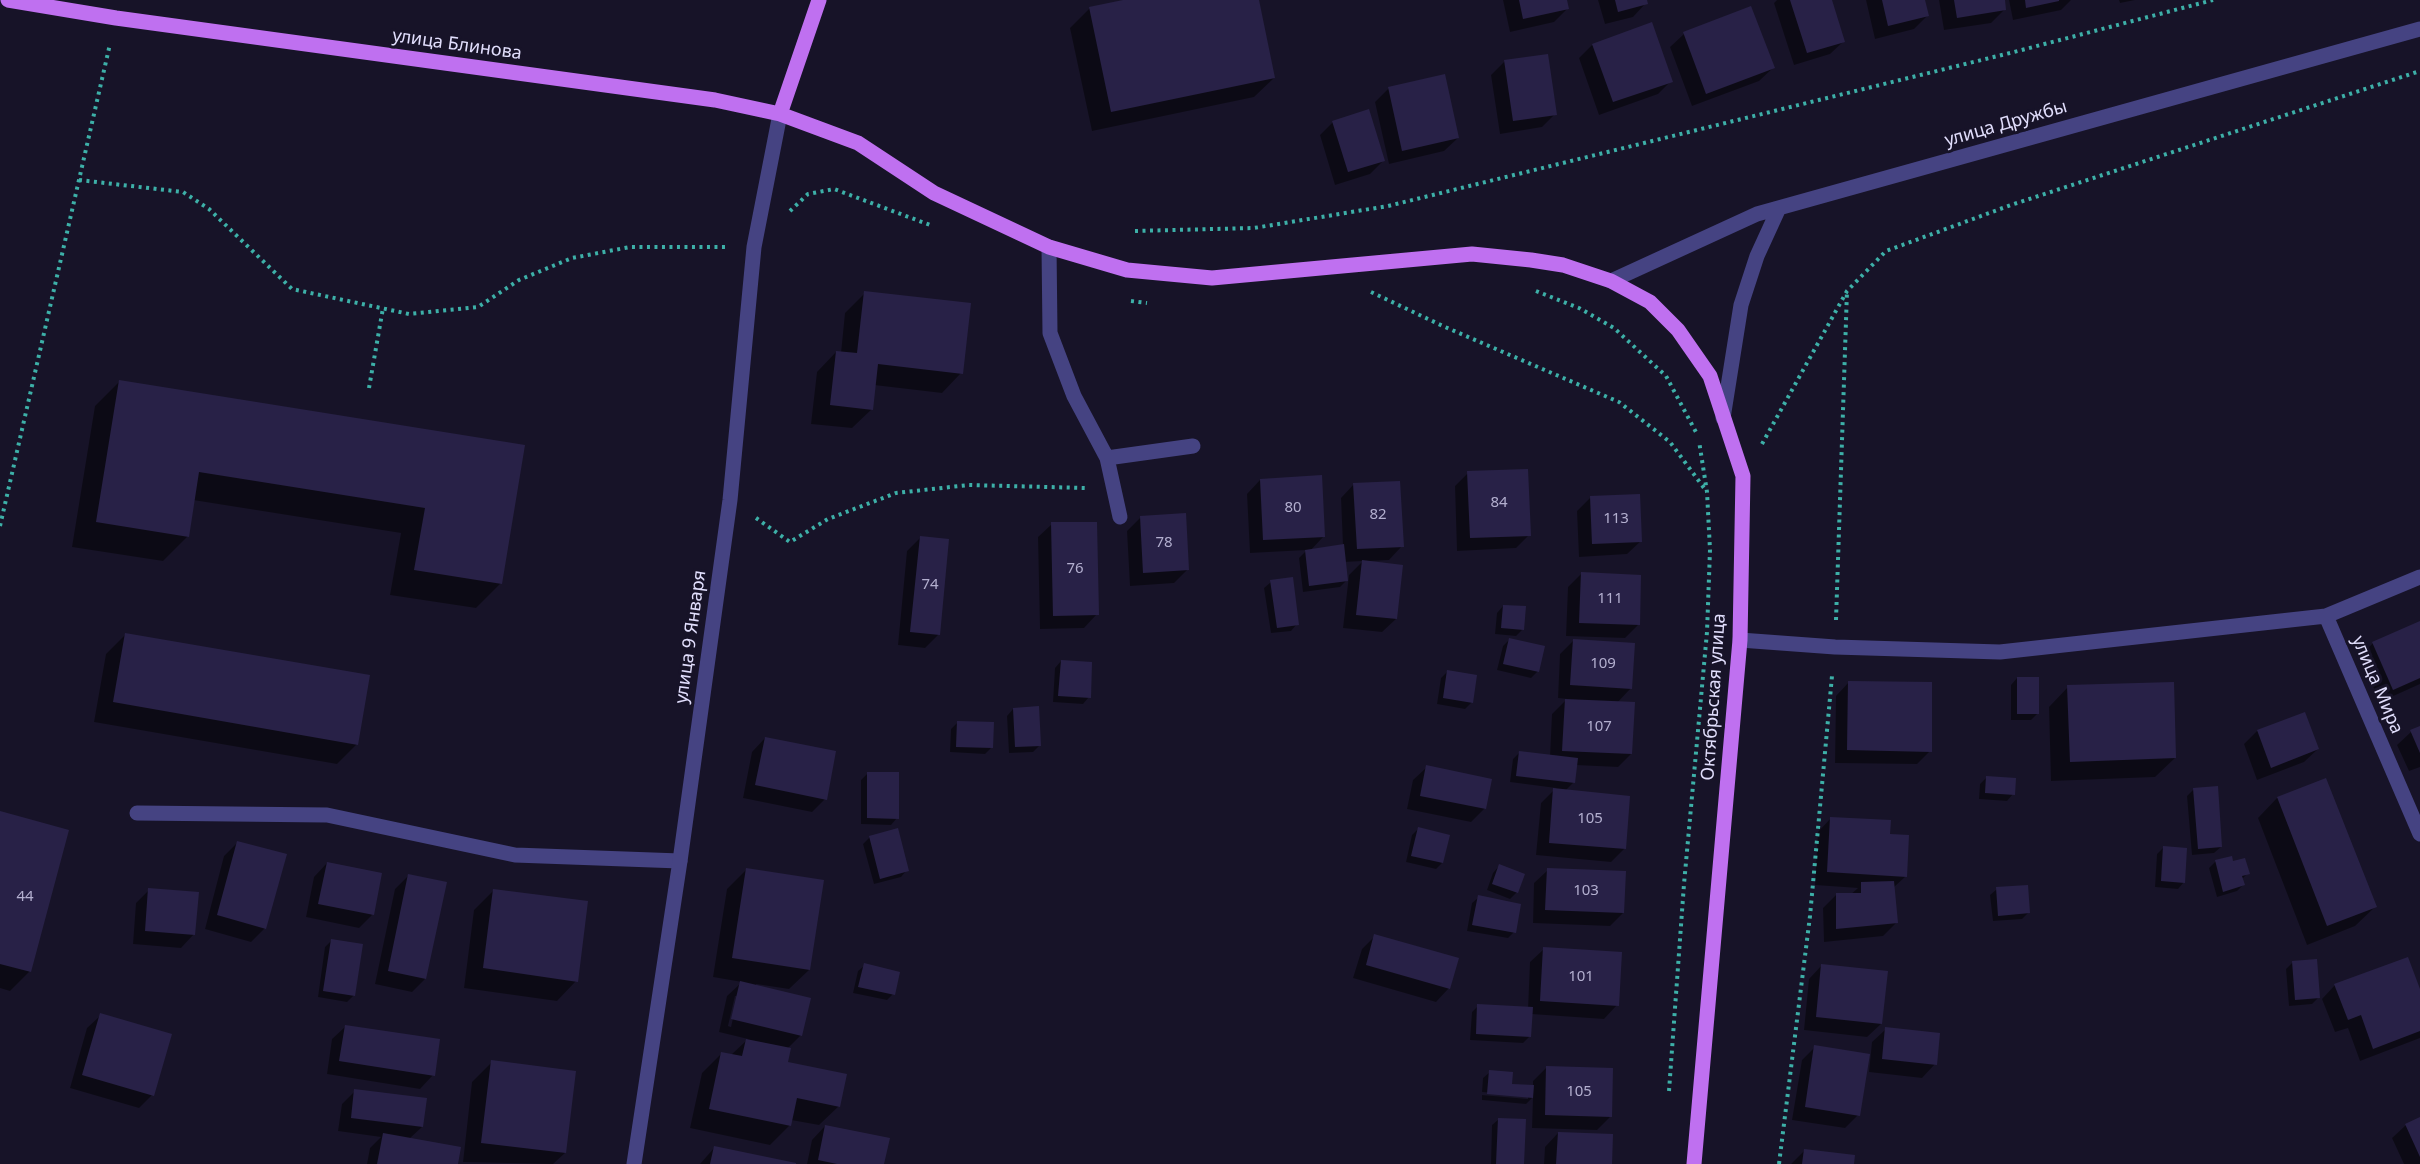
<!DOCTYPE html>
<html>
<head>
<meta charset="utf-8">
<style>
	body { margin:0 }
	canvas { display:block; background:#171328 }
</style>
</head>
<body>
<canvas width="2420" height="1164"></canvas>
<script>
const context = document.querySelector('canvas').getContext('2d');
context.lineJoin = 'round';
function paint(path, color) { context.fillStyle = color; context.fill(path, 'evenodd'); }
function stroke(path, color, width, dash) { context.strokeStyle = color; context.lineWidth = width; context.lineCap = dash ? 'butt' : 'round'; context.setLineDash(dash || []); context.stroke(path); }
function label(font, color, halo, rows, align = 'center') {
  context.font = font + ' "Noto Sans",sans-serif'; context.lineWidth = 6; context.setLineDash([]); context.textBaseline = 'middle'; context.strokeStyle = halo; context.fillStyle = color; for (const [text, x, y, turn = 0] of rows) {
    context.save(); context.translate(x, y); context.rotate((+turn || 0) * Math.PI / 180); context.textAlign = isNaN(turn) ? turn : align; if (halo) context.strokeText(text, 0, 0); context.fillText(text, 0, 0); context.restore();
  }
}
const shadow = new Path2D(`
	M1130,0H1257L1274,78L1254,97L1092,131L1070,28L1089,9Z
	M1503,0H1565L1567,9L1554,22L1510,32Z
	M1598,0H1645L1646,3L1633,17L1605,24Z
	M1777,0H1831L1844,41L1830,54L1794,65L1774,3Z
	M1866,0H1923L1927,16L1914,29L1875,39Z
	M1939,0H2003L2005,9L1991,23L1944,30Z
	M2009,0H2071L2061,10L2013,20Z
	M2119,0H2135L2120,3Z
	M1750,8L1773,68L1759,81L1692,106L1670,47L1684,34Z
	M1592,45L1671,81L1658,94L1599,115L1579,58Z
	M1505,61L1555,114L1542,127L1500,134L1491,75Z
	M1389,88L1458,138L1444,151L1389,164L1375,102Z
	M1333,122L1383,161L1370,174L1335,185L1320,135Z
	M865,293L961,373L942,393L874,385L872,409L852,428L811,424L817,372L836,352L841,353L845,313Z
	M120,381L523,446L501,583L476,608L390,595L401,533L193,500L188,536L163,561L72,547L95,406Z
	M1468,473L1529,535L1516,548L1457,551L1455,486Z
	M1260,480L1324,536L1310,551L1343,546L1341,498L1354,484L1402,546L1389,560L1369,561L1396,619L1382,632L1343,628L1349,575L1363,561L1344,562L1347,580L1340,587L1303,592L1299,558L1307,550L1250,553L1247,494Z
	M1590,498L1641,541L1627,554L1579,557L1577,511Z
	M1140,518L1188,569L1174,583L1130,586L1127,531Z
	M1052,524L1097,614L1084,628L1040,629L1038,537Z
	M920,538L938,635L925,648L898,645L907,551Z
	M1581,574L1638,625L1625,638L1566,636L1568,587Z
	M1271,582L1297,624L1291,631L1271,633L1264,588Z
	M1503,606L1522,630L1516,636L1495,634L1497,613Z
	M2420,622V684L2380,702L2360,657L2373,643Z
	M126,634L357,744L337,764L94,722L106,654Z
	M1509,640L1538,671L1531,678L1497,670L1503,646Z
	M1573,641L1631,688L1617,703L1631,754L1618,767L1575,765L1573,783L1565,791L1625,848L1611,862L1536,855L1541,803L1556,788L1510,782L1513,759L1519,753L1550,756L1552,714L1567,699L1558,698L1560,654Z
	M1061,661L1089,697L1083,704L1053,702L1055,668Z
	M1447,672L1472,702L1465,709L1437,704L1441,678Z
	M2017,678L2038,713L2031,720H2011V685Z
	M1849,682L1930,751L1917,764L1835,763L1836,696Z
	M2068,687L2175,758L2155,777L2051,781L2049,707Z
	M1013,709L1039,746L1033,752L1009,753L1007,716Z
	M958,722L991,748L985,754L950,752L951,729Z
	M2420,728V767L2409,771L2397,745L2411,732Z
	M2257,731L2318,749L2304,762L2257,780L2244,744Z
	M765,738L825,799L812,812L743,798L752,752Z
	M1427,767L1485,808L1471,822L1407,809L1413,780Z
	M868,773L897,818L891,825L861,824V780Z
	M1987,777L2013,794L2007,801L1979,799L1980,784Z
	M2325,780L2375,907L2355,926L2307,945L2258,818L2277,798Z
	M2194,789L2221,847L2214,853L2192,855L2187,796Z
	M0,813L30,971L10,991L0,988Z
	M1831,818L1889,836L1905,877L1893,888L1896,923L1883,936L1824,942L1823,908L1836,895H1850L1858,888L1815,885L1818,832Z
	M1418,829L1442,863L1436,869L1406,862L1412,835Z
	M870,837L907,870L901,877L874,884L863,844Z
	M238,842L265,928L251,942L205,929L224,856Z
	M2163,848L2184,882L2178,889L2155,887L2157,854Z
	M2230,858L2232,863L2248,873L2241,880L2243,885L2237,891L2217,897L2209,868L2215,862Z
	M327,863L372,915L359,928L306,917L314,877Z
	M1499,866L1517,892L1510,899L1487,890L1493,873Z
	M747,869L809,970L789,989L756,984V987L801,1035L787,1049L786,1063L839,1106L819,1125L791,1120L790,1125L770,1145L690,1128L702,1073L722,1053L731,1055L748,1039L719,1032L727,996L742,982L713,977L727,889ZM735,996H738L731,1027L728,1026Z
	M1548,870L1623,913L1610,926L1533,923L1534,883Z
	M409,875L425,979L412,992L375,984L395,889Z
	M1997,889L2029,912L2022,919L1993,921L1990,895Z
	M149,890L194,934L181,948L133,944L136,903Z
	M494,890L576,981L557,1001L464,988L474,910Z
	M1479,897L1514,932L1508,938L1467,931L1472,903Z
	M1375,936L1449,988L1436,1002L1353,978L1362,949Z
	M332,940L354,995L347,1002L318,997L325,947Z
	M1544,949L1617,1005L1604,1019L1531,1014L1530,1036L1523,1043L1470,1040L1472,1012L1478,1006L1528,1009L1530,962Z
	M2293,962L2318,998L2312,1004L2289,1006L2286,969Z
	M865,965L893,994L887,1000L853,993L858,971Z
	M1822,965L1881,1024L1867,1037L1804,1030L1809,979Z
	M2335,985L2420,994V1038L2360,1061L2348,1028L2335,1032L2322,999Z
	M101,1015L152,1095L139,1108L70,1088L87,1028Z
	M346,1026L433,1075L420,1089L327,1074L332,1039Z
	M1886,1029L1935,1064L1922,1078L1869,1072L1872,1042Z
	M1815,1047L1858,1115L1845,1128L1792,1120L1802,1060Z
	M492,1062L565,1153L553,1164L463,1162L472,1082Z
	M1546,1068L1610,1117L1597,1130L1532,1128L1533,1097L1526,1104L1482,1100V1095L1528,1099V1096L1482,1092L1483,1078L1490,1072L1511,1086L1533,1087V1081Z
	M355,1091L422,1127L409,1139L457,1164H367L370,1148L381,1137L338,1131L342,1104Z
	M1499,1119L1522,1164H1491L1492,1125Z
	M2420,1119V1164H2404L2392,1138L2406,1125Z
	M825,1126L883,1164H807L812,1140Z
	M1558,1133L1611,1164H1544L1545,1147Z
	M714,1148L792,1164H700Z
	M1805,1150L1853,1164H1791Z`);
const building = new Path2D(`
	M1123,0H1259L1275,78L1111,112L1089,7Z
	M1519,0H1567L1569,9L1523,19Z
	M1615,0H1647L1648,4L1618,12Z
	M1790,0H1832L1845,42L1807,53Z
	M1882,0H1925L1929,16L1888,26Z
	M1954,0H2005L2006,10L1957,18Z
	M2025,0H2059V1L2026,8Z
	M1751,6L1775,68L1706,94L1683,32Z
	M1652,22L1673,82L1613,102L1592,44Z
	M1548,54L1557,115L1513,121L1504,60Z
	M1445,74L1459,138L1402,151L1388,87Z
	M1369,109L1385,161L1348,172L1332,121Z
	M864,291L971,303L963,374L878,364L873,410L830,405L836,351L857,353Z
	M119,380L525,445L502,584L414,570L425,508L199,472L189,537L96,522Z
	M1528,469L1531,536L1470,538L1467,471Z
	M1322,475L1325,537L1263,540L1260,479Z
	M1400,481L1404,547L1357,549L1353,483Z
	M1640,494L1642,542L1592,544L1590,496Z
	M1186,513L1189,570L1143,573L1140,516Z
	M1051,522H1097L1099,615L1053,616Z
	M920,536L949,539L940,635L910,632Z
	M1344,544L1348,581L1309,586L1305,550Z
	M1362,560L1403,565L1397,619L1356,615Z
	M1581,572L1641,575L1640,625L1579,623Z
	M1293,577L1299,625L1277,628L1270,580Z
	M1503,605L1526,606L1524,630L1501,628Z
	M2420,621V678L2393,690L2372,642Z
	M125,633L370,675L358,745L113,702Z
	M1509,638L1545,646L1539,672L1503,664Z
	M1573,639L1635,643L1632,689L1570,685Z
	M1061,660L1092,662L1091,698L1058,696Z
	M1447,670L1477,675L1473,703L1443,698Z
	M2017,677H2039V714H2017Z
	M1848,681L1932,682V752L1847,750Z
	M2174,682L2176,758L2070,762L2067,685Z
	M1565,699L1635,702L1632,754L1562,751Z
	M1039,706L1041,746L1015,747L1013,708Z
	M2305,712L2319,749L2271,768L2257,730Z
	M957,721L994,722L993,748L956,747Z
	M2420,726V753L2410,730Z
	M765,737L836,751L827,800L755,785Z
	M1519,751L1578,758L1575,783L1516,776Z
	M1426,765L1492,779L1486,809L1420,796Z
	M867,772H899V819L867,818Z
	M1986,776L2016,778L2015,795L1985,793Z
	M2326,778L2377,907L2327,926L2277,797Z
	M2218,786L2222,847L2198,849L2193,788Z
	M1553,788L1630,796L1626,849L1549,843Z
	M0,811L69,830L31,972L0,964Z
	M1830,817L1891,820L1890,834L1909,835L1907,877L1827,872Z
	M1418,827L1450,835L1443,863L1411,856Z
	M898,828L909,871L880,879L869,836Z
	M237,841L287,854L266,929L217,915Z
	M2163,846L2187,848L2185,883L2161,881Z
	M2232,856L2233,861L2245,858L2250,874L2242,876L2245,885L2223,892L2215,860Z
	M327,862L382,873L374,915L318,904Z
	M1499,864L1525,874L1518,893L1492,884Z
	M746,868L824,880L810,970L732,958Z
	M1547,868L1626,871L1624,913L1545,910Z
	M408,874L447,882L426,979L388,971Z
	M1894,881L1898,923L1836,929V893H1861V882Z
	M2028,885L2030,913L1998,916L1996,887Z
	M148,888L199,892L195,935L145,931Z
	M493,889L588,901L578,982L483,968Z
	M1478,895L1521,904L1516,933L1472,925Z
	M1374,934L1459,958L1450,989L1366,965Z
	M331,939L363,944L355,996L323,991Z
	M1543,947L1622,952L1619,1006L1540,1001Z
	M2408,957L2420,989V1031L2373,1049L2361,1015L2348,1020L2334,984Z
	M2317,959L2320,998L2295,1000L2292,961Z
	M864,963L900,972L895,995L858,987Z
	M1821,964L1888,971L1882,1024L1816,1017Z
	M740,981L811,998L802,1036L731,1019Z
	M1477,1004L1533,1007L1531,1037L1476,1034Z
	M100,1013L172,1034L154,1096L82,1075Z
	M345,1025L440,1039L435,1076L339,1061Z
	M1885,1027L1940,1033L1937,1065L1882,1059Z
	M746,1039L791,1048L788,1062L847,1074L840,1107L797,1098L791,1126L709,1109L721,1052L742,1056Z
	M1814,1045L1870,1054L1860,1116L1805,1107Z
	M491,1060L576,1071L566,1153L481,1143Z
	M1546,1066L1613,1068L1612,1117L1545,1115Z
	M1489,1070L1513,1072L1512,1084L1534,1085L1533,1098L1487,1094Z
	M354,1089L427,1098L423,1127L351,1118Z
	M2420,1117V1157L2405,1124Z
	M1498,1118L1526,1119L1524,1164H1496Z
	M825,1125L890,1138L884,1164H837L818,1160Z
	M1558,1132L1613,1134L1612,1164H1556Z
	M383,1133L461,1147L458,1164H377Z
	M714,1146L796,1163V1164H710Z
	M1804,1149L1855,1155L1854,1164H1802Z`);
const path = new Path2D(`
	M79,180L183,192L209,209L292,289L409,314L478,307L519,280L572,258L630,247H728
	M790,211L808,194L834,189L930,225
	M1135,231L1254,228L1388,206L2014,52L2213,0
	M1536,291L1579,308L1614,328L1666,376L1697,434
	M1371,292L1445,327L1619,402L1670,442L1707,492
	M1131,301L1147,303
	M369,388L383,308
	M1762,444L1847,291L1886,251L2011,205L2420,71
	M756,518L790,542L828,519L896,493L969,485L1086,488
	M0,526L110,44
	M1836,620L1847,291
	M1669,1091L1684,884L1707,632L1710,550L1707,492L1699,441
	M1779,1164L1810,916L1832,676`);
const lane = new Path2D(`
	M1049,247L1050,333L1074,396L1107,458L1120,517
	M1107,458L1193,446
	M137,813L327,815L515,855L680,861`);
const street = new Path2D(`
	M1611,281L1757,214L2420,29
	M1723,418L1741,305L1757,256L1779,208
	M2326,616L2420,834
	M1740,640L1835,647L2000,652L2326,616L2420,577
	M634,1164L680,861L730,500L754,247L780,114`);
const primary = new Path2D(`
	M8,0L116,18L715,100L780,114L858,143L934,193L1049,247L1127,270L1212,278L1472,254L1531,260L1563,265L1611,281L1650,302L1678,330L1710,376L1743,476L1740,640L1694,1164
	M780,114L819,0`);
const numberNames = [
	["84",1499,503],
	["80",1293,508],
	["82",1378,515],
	["113",1616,519],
	["78",1164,543],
	["76",1075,569],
	["74",930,585],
	["111",1610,599],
	["109",1603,664],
	["107",1599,727],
	["105",1590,819],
	["103",1586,891],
	["44",25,897],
	["101",1581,977],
	["105",1579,1092]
];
const streetNames = [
	["улица Блинова",457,45,8],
	["улица Дружбы",2006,124,-16],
	["улица 9 Января",691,637,-82],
	["улица Мира",2377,685,67],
	["Октябрьская улица",1714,697,-86]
];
paint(shadow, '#0007');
paint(building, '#282147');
stroke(path, '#3db0a8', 4, [3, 4.5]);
stroke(lane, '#454382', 15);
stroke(street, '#454382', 15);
stroke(primary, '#bf70f0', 15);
label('15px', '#b3afcf', null, numberNames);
label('18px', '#e1defc', '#171328', streetNames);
</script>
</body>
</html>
